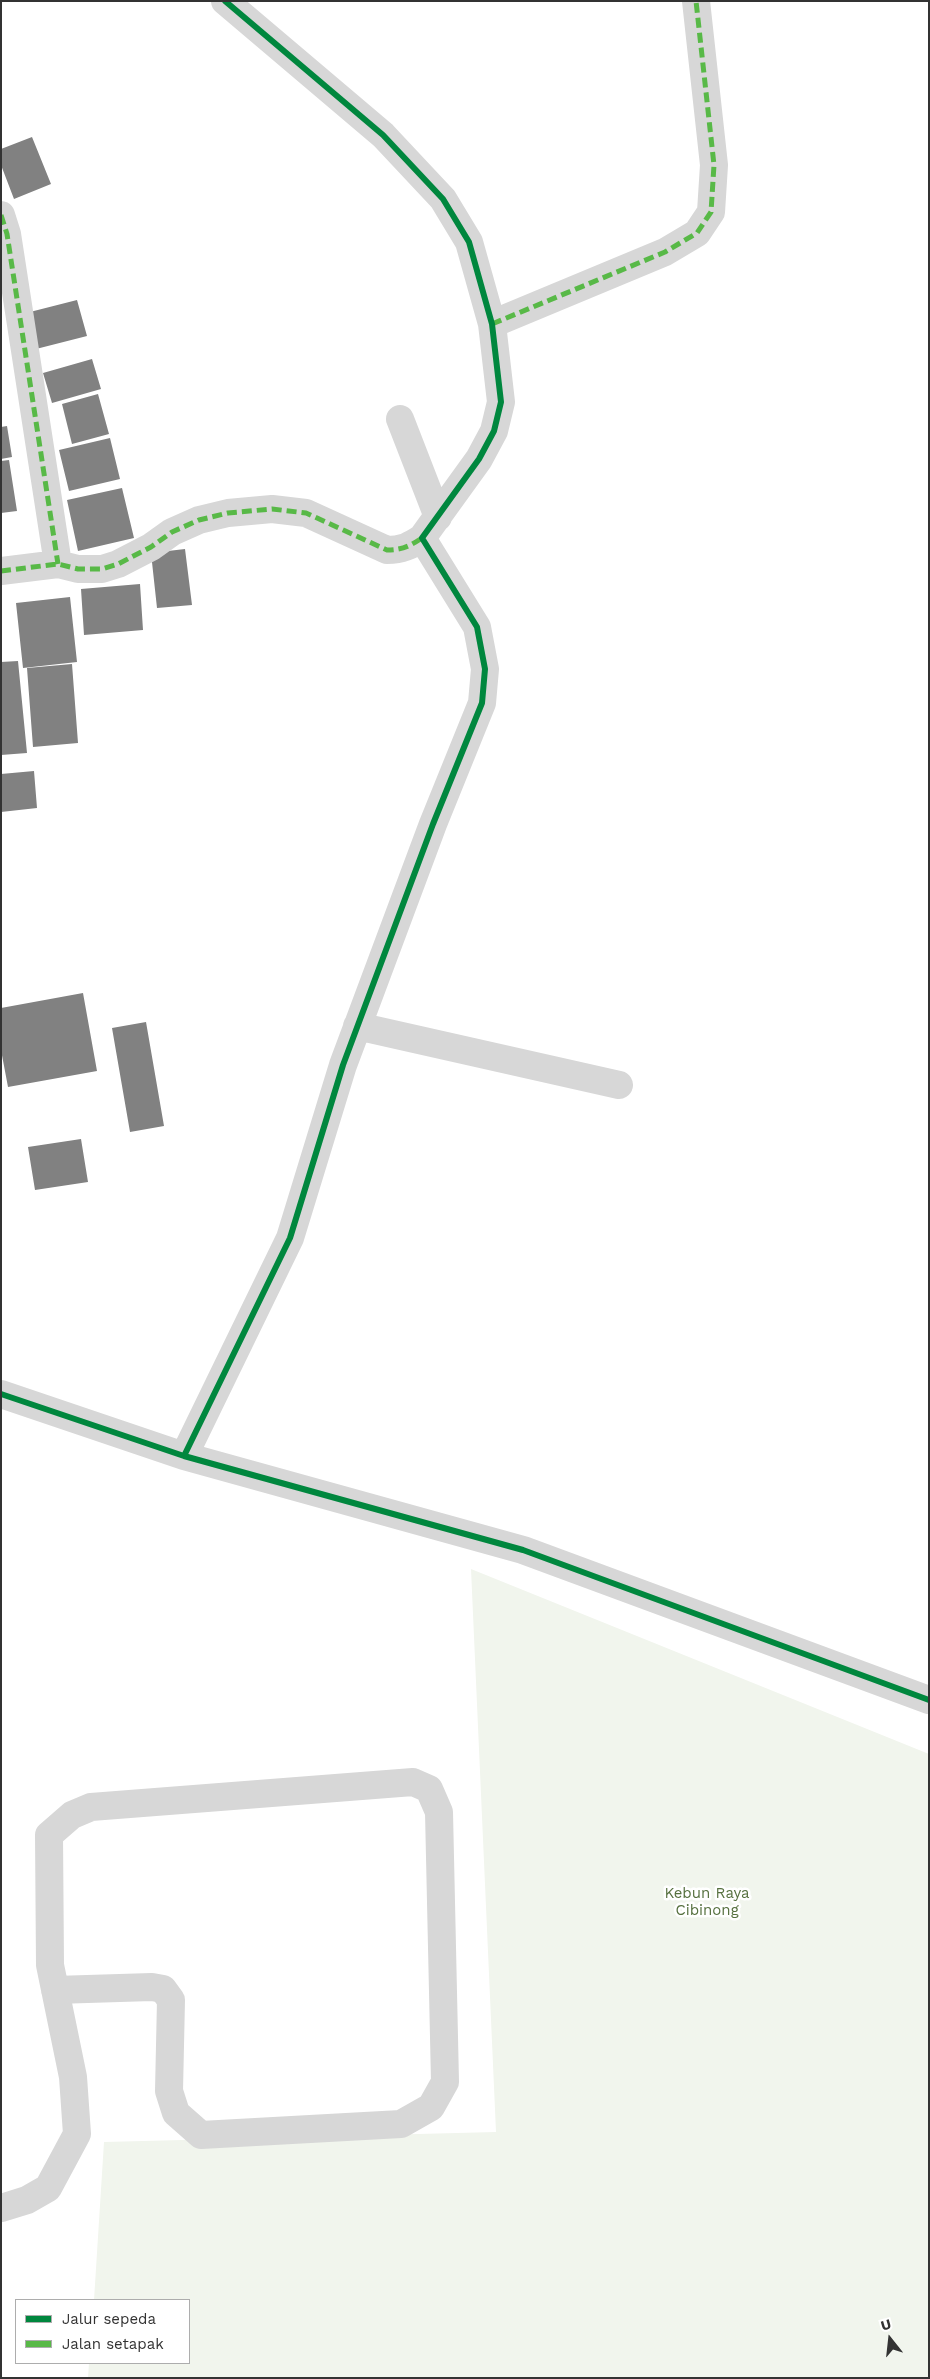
<!DOCTYPE html>
<html>
<head>
<meta charset="utf-8">
<style>
	body { margin:0 }
	#map { position:relative; width:930px; height:2379px; overflow:hidden; background:#fff; font-family:"Work Sans",sans-serif }
	canvas { display:block }
	.frame { position:absolute; inset:0; border:2px solid #333; pointer-events:none }
	.legend { position:absolute; left:15px; top:2299px; width:175px; height:65px; box-sizing:border-box; background:#fff; border:1px solid #adadad; margin:0; padding:6px 9px; list-style:none; font-size:15px; color:#333 }
	.legend li { display:flex; align-items:center; gap:10px; height:25px }
	.legend b { width:25px; border:1px solid #adadad }
	.north { position:absolute; left:865px; top:2314px; width:50px; height:50px; -webkit-text-stroke:4px #fff; paint-order:stroke; rotate:344deg; font-size:14px; font-weight:700; line-height:20px; text-align:center; color:#333 }
	.north::after { content:''; display:block; margin:auto; width:18px; height:22px; background:#333; clip-path:polygon(50% 0,100% 100%,50% 72%,0 100%) }
</style>
</head>
<body>
<div id="map">
<canvas width="930" height="2379"></canvas>
<div class="frame"></div>
<ul class="legend">
<li><b style="height:6px;background:#00873e"></b>Jalur sepeda</li>
<li><b style="height:6px;background:#58b947"></b>Jalan setapak</li>
</ul>
<div class="north">U</div>
</div>
<script>
const context = document.querySelector('canvas').getContext('2d');
context.lineJoin = 'round';
function paint(path, color) { context.fillStyle = color; context.fill(path, 'evenodd'); }
function stroke(path, color, width, dash) { context.strokeStyle = color; context.lineWidth = width; context.lineCap = dash ? 'butt' : 'round'; context.setLineDash(dash || []); context.stroke(path); }
function label(font, color, halo, rows, align = 'center') {
  context.font = font + ' "Work Sans",sans-serif'; context.lineWidth = 5; context.setLineDash([]); context.textBaseline = 'middle'; context.strokeStyle = halo; context.fillStyle = color; for (const [text, x, y, turn = 0] of rows) {
    context.save(); context.translate(x, y); context.rotate((+turn || 0) * Math.PI / 180); context.textAlign = isNaN(turn) ? turn : align; if (halo) context.strokeText(text, 0, 0); context.fillText(text, 0, 0); context.restore();
  }
}
const green = new Path2D(`
	M471,1569L929,1754V2378H88L89,2363H189V2300H94L104,2142L496,2132Z`);
const building = new Path2D(`
	M32,137L51,184L14,199L1,165V149Z
	M77,300L87,336L36,349L26,313Z
	M92,359L101,389L52,403L43,373Z
	M98,394L109,434L72,444L62,404Z
	M7,426L12,457L1,459V427Z
	M110,438L120,479L69,491L59,450Z
	M9,460L17,511L1,513V461Z
	M122,488L134,538L78,551L67,500Z
	M185,549L192,605L157,608L151,553Z
	M140,584L143,630L84,635L81,589Z
	M70,597L77,662L23,668L16,603Z
	M18,661L27,753L1,755V662Z
	M72,664L78,743L33,747L27,668Z
	M34,771L37,808L1,812V774Z
	M83,993L97,1071L8,1087L1,1050V1008Z
	M146,1022L164,1126L130,1132L112,1028Z
	M81,1139L88,1182L35,1190L28,1147Z`);
const minor = new Path2D(`
	M1,215L7,234L58,564
	M492,324L665,252L697,233L711,212L714,165L696,1
	M400,419L438,517
	M1,571L58,564L78,569H102L118,564L151,547L172,532L199,520L228,513L272,509L306,513L387,550C402,550 410,546 422,538
	M357,1026L619,1085
	M1,1394L184,1456L523,1550L929,1700
	M184,1456L290,1238L343,1065L433,824L482,703L485,669L477,627L422,538L479,459L494,431L501,402L492,324L469,242L443,199L383,135L225,1
	M1,2208L27,2200L48,2188L77,2134L73,2077L50,1965L49,1835L72,1815L91,1807L413,1782L429,1789L439,1812L445,2082L431,2107L401,2124L201,2135L176,2113L169,2091L171,2000L163,1989L152,1987L55,1990`);
const quiet = new Path2D(`
	M1,215L7,234L58,564
	M492,324L665,252L697,233L711,212L714,165L696,1
	M1,571L58,564L78,569H102L118,564L151,547L172,532L199,520L228,513L272,509L306,513L387,550C402,550 410,546 422,538`);
const cycleway = new Path2D(`
	M1,1394L184,1456L523,1550L929,1700
	M184,1456L290,1238L343,1065L433,824L482,703L485,669L477,627L422,538L479,459L494,431L501,402L492,324L469,242L443,199L383,135L225,1`);
const parkNames = [
	["Kebun Raya",707,1894],
	["Cibinong",707,1911]
];
paint(green, '#f1f5ed');
paint(building, '#818181');
stroke(minor, '#d7d7d7', 28);
stroke(quiet, '#58b947', 5, [10, 5]);
stroke(cycleway, '#00873e', 6);
label('15px', '#56703f', '#fff', parkNames);
</script>
</body>
</html>
